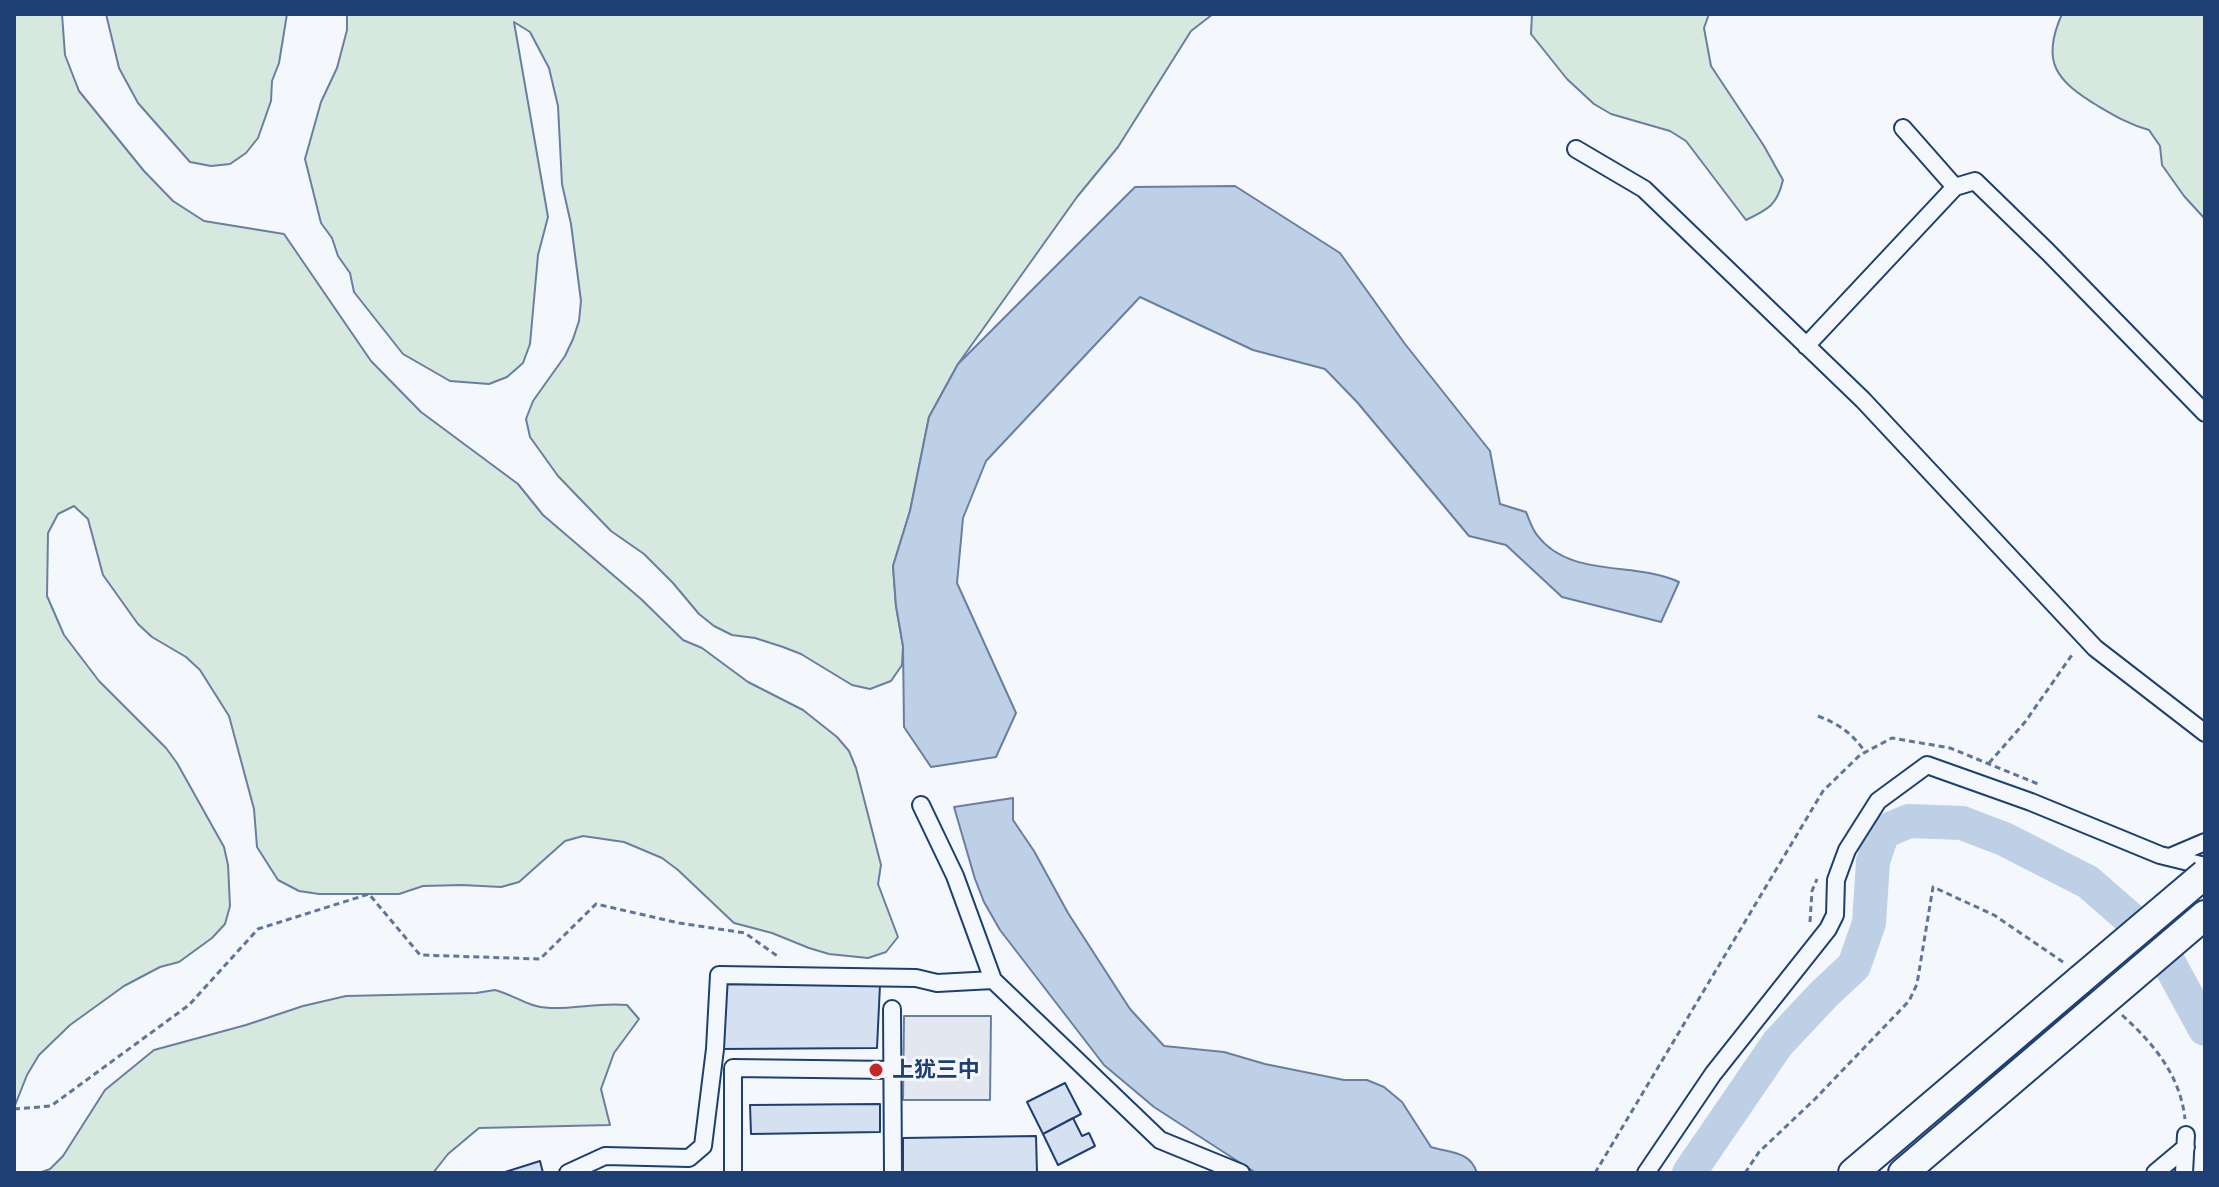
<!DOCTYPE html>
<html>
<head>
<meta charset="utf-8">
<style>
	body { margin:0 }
	#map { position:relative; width:2219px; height:1187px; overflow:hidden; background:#f4f7fb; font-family:Inter,sans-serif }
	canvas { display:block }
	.frame { position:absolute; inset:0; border:16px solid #1d3f73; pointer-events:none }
</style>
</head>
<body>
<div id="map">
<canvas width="2219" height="1187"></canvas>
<div class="frame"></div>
</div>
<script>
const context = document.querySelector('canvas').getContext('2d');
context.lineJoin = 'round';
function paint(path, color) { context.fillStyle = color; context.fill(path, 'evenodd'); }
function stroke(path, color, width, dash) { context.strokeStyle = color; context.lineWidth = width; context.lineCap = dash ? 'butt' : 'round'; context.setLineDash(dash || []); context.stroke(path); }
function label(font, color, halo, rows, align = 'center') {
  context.font = font + ' Inter,"Noto Sans SC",sans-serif'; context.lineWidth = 6; context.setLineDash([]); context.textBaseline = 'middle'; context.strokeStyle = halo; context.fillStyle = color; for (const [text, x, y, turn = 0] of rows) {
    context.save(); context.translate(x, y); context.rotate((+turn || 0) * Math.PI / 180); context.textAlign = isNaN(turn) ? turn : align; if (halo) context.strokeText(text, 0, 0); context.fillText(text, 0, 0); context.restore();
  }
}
const green = new Path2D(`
	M14,14H62L65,55L79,91L144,171L173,201L204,221L284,234L371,361L421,412L518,484L543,515L641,599L683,640L702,648L748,682L803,710L837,737L849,751L856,768L881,865L878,884L898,937L886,952L868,958L829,954L809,948L772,933L734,923L678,870L662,858L624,842L583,836L565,841L519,882L501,887L462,885L423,886L399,894H319L299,891L278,880L257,847L254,809L229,716L200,670L186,657L152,637L138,624L103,575L88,519L74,506L58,514L48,533L47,596L64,635L99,681L166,748L177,763L224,847L228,865L230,906L225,924L212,938L179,962L160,967L124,986L70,1025L39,1055L27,1075L14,1108Z
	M106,14H287L279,63L272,81L271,101L258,138L246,153L230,164L211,166L190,162L138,103L119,68Z
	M347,14H1213L1191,31L1118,147L1077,197L958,364L929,417L910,511L893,566L896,606L903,646L902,665L891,681L870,689L852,685L801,654L783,647L755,638L732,635L714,626L699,614L673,583L644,554L611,531L558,476L530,437L526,419L533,401L565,356L573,339L579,321L581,301L571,224L562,184L558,106L549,68L530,32L514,22L548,217L538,255L530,344L523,363L507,377L489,384L450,381L403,354L354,292L350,273L338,256L332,238L321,223L305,159L321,102L337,68L347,30Z
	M1532,14H1709L1704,28L1711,66L1764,146L1783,180C1777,205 1769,209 1746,220L1686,141L1670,131L1611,114L1594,104L1567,79L1531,34Z
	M2062,14H2205V219L2184,196L2162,165L2160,146L2149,130C2130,125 2115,116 2098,106C2057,81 2040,63 2062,14Z
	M495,990C514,995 530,1008 550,1008C576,1009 601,1002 627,1005L639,1019L614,1053L601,1089L610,1125L479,1128L448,1154L433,1173H39L50,1169L63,1156L105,1090L154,1050L246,1025L303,1006L346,996L476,993Z`);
const parking = new Path2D(`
	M904,1016H991L990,1100H903Z`);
const water = new Path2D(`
	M1235,186L1340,253L1405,344L1490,451L1500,504L1526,512C1529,519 1532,529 1537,535C1570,579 1635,561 1679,582L1661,622L1562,597L1506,545L1469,536L1357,402L1325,369L1253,350L1140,297L986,461L963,518L957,583L1016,713L996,757L931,767L904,727L903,646L896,606L893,566L910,511L929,417L958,364L1135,187Z
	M1013,798V820L1034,851L1068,913L1130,1009L1164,1046L1224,1052L1265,1064L1344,1080H1367L1384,1087L1402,1102L1431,1147C1450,1153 1470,1151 1477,1173H1256L1154,1107L1104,1065L1000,930L984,902L975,879L954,807Z`);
const river = new Path2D(`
	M1689,1173L1778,1043L1824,994L1854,966L1869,923L1873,861L1883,832L1909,821L1962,823L2004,839L2088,882L2158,943L2205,1029`);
const building = new Path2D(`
	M723,984L880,985L877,1048L719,1049Z
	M1065,1083L1081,1114L1043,1134L1027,1102Z
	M880,1104V1132L751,1134L750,1105Z
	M1073,1118L1082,1136L1089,1133L1095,1146L1058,1165L1043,1134Z
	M1036,1136L1037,1173H903V1138Z
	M540,1161L543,1173H502Z`);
const path = new Path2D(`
	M1818,716C1839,724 1853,734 1865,752
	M1989,763L2025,722L2074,652
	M1810,922L1812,891L1817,879
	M2122,1015C2154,1044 2180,1075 2185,1119
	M14,1109L51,1106L189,1005L258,929L369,894L420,955L540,959L596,904L679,923L745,933L780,958
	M1595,1173L1823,791L1860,755L1892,738L1950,748L2038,784
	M1745,1173L1759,1152L1815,1099L1909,1001L1917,984L1933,887L1994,915L2063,962`);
const minor = new Path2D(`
	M1903,128L1955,187L1975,181L2048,252L2205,413
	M1576,149L1644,189L1863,400L2095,648L2205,733
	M1806,346L1955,187
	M921,805L955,876L993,980
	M2172,856L2205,842
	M892,1009L893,1173
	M568,1173L605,1156L689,1158L703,1146L715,1049L719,975L916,978L937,983L993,980L1160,1140L1241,1173
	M733,1173V1068L892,1070
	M1646,1173L1713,1074L1828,929L1835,915L1836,880L1847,850L1878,801L1927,765L2031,802L2160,855L2205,866
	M2155,1173L2186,1147
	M2184,1173L2186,1135`);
const trunk = new Path2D(`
	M1853,1173L2081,979
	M1903,1173L2205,915`);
const trunkBridge = new Path2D(`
	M2081,979L2205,874`);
const markers = [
	[876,1070,8,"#c62828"]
];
const poiNames = [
	["上犹三中",892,1070]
];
paint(green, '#d7e8df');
stroke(green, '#687fa3', 2);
paint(parking, '#e3e8f0');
stroke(parking, '#687fa3', 2);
paint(water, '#bed0e5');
stroke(water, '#687fa3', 2);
stroke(river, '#bed0e5', 34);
paint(building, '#d5e0f0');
stroke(building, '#1d3f73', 2);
stroke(minor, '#1d3f73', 20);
stroke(trunk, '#1d3f73', 32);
stroke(path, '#5e769c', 3, [6, 4]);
stroke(minor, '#f4f7fb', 16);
stroke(trunk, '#f4f7fb', 28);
stroke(trunkBridge, '#1d3f73', 32, []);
stroke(trunkBridge, '#f4f7fb', 28);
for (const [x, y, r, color] of markers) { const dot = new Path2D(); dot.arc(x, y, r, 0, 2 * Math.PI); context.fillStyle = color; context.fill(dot); stroke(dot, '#f4f7fb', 3); }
label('bold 22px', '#1d3f73', '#f4f7fb', poiNames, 'left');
</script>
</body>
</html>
